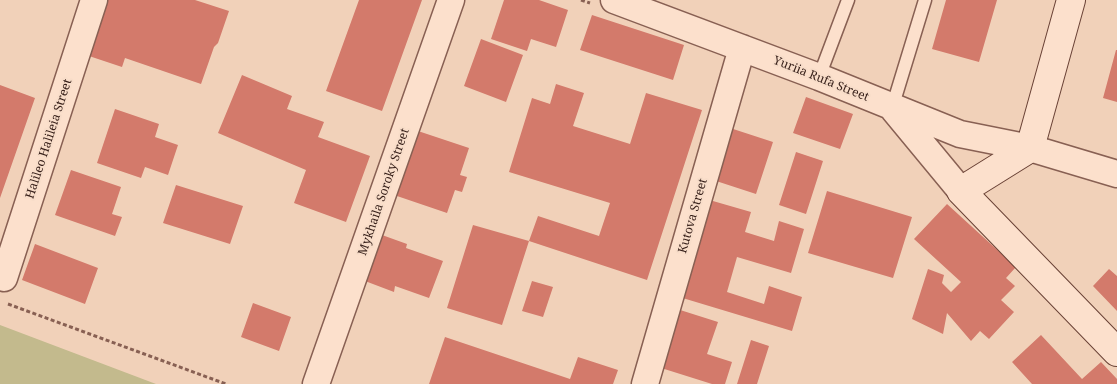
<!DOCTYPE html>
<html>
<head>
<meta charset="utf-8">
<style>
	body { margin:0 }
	canvas { display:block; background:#f1d1b9 }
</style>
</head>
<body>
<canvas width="1117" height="384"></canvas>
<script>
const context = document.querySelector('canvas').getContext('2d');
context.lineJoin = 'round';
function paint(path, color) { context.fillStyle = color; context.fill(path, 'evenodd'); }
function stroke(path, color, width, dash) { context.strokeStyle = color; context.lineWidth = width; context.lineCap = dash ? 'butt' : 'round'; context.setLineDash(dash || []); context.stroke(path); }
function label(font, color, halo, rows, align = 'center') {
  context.font = font + ' "Noto Serif",serif'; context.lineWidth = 4; context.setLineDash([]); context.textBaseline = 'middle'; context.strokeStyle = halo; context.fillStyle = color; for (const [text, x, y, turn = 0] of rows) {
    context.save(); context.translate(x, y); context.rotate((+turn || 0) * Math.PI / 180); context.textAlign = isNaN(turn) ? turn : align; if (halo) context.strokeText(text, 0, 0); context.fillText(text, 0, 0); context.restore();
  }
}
const cemetery = new Path2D(`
	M0,325L156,384H0Z`);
const building = new Path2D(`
	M108,0H195L229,11L218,43L214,47L201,84L125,58L122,67L89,56Z
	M359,0H422L382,111L326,91Z
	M504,0H539L568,10L556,47L531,39L527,51L491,39Z
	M946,0H997L979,62L932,49Z
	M592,15L684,45L673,80L580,50Z
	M481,39L523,55L506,102L464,86Z
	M1116,50H1117V102L1103,98Z
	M242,75L292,96L287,109L324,122L318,137L370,156L346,222L294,203L306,170L218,133Z
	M556,84L584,93L573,126L630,144L646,93L702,110L647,280L529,241L502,325L447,308L473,225L529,241L538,216L599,236L610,203L509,172L532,98L550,104Z
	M0,85L35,98L0,198Z
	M806,97L853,114L840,149L793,133Z
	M115,109L159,124L155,137L178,145L168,175L145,167L141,178L97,163Z
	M727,127L773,142L756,194L710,179Z
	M418,131L469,148L460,175L467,177L462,192L455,190L447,213L397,196Z
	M796,152L823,161L806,214L779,205Z
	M71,170L121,187L112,214L122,217L115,236L55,215Z
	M176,185L243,206L230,244L163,223Z
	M827,191L912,217L893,278L808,253Z
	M706,199L751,212L745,232L774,241L779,221L804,229L791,273L737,257L727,292L764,304L769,286L802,297L792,331L676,296Z
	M947,204L1016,267L1006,278L1015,286L1001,300L1014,312L989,339L980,331L971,341L947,313L943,334L912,319L928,269L944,275L942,283L951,292L961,282L914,239Z
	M382,235L407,244L406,248L443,261L429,298L395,286L394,292L365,281Z
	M35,244L98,268L85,304L22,280Z
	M1109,269L1117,276V311L1093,286Z
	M532,281L553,287L543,317L522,311Z
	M253,303L291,317L279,351L241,337Z
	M677,309L718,322L707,354L732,362L725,384H712L658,367Z
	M1041,335L1082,379L1101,362L1117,379V384H1032L1012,362Z
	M445,337L570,379L578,357L618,370L613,384H429Z
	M751,340L769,346L757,384H737Z`);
const path = new Path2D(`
	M581,0L590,3
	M8,304L226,384`);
const lane = new Path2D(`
	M819,77L848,0
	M892,108L925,0`);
const street = new Path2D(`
	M614,0L819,77L960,134L1030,148L1117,174
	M894,110L961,191
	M4,278L94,0
	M316,384L451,0
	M645,384L742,48`);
const secondary = new Path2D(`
	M1071,0L1030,148L961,191L1117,352`);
const streetNames = [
	["Yuriia Rufa Street",821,79,22],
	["Halileo Halileia Street",49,139,-72],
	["Mykhaila Soroky Street",384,192,-71],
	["Kutova Street",693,216,-74]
];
paint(cemetery, '#c3ba8d');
paint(building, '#d37a6b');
stroke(lane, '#886053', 15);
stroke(street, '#886053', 29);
stroke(secondary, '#6a4236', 30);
stroke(path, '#886053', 3, [4, 2.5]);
stroke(lane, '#fce0cc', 12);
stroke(street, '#fce0cc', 26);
stroke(secondary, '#fce0cc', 28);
label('12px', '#361f19', '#f8ddc9', streetNames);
</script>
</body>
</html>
